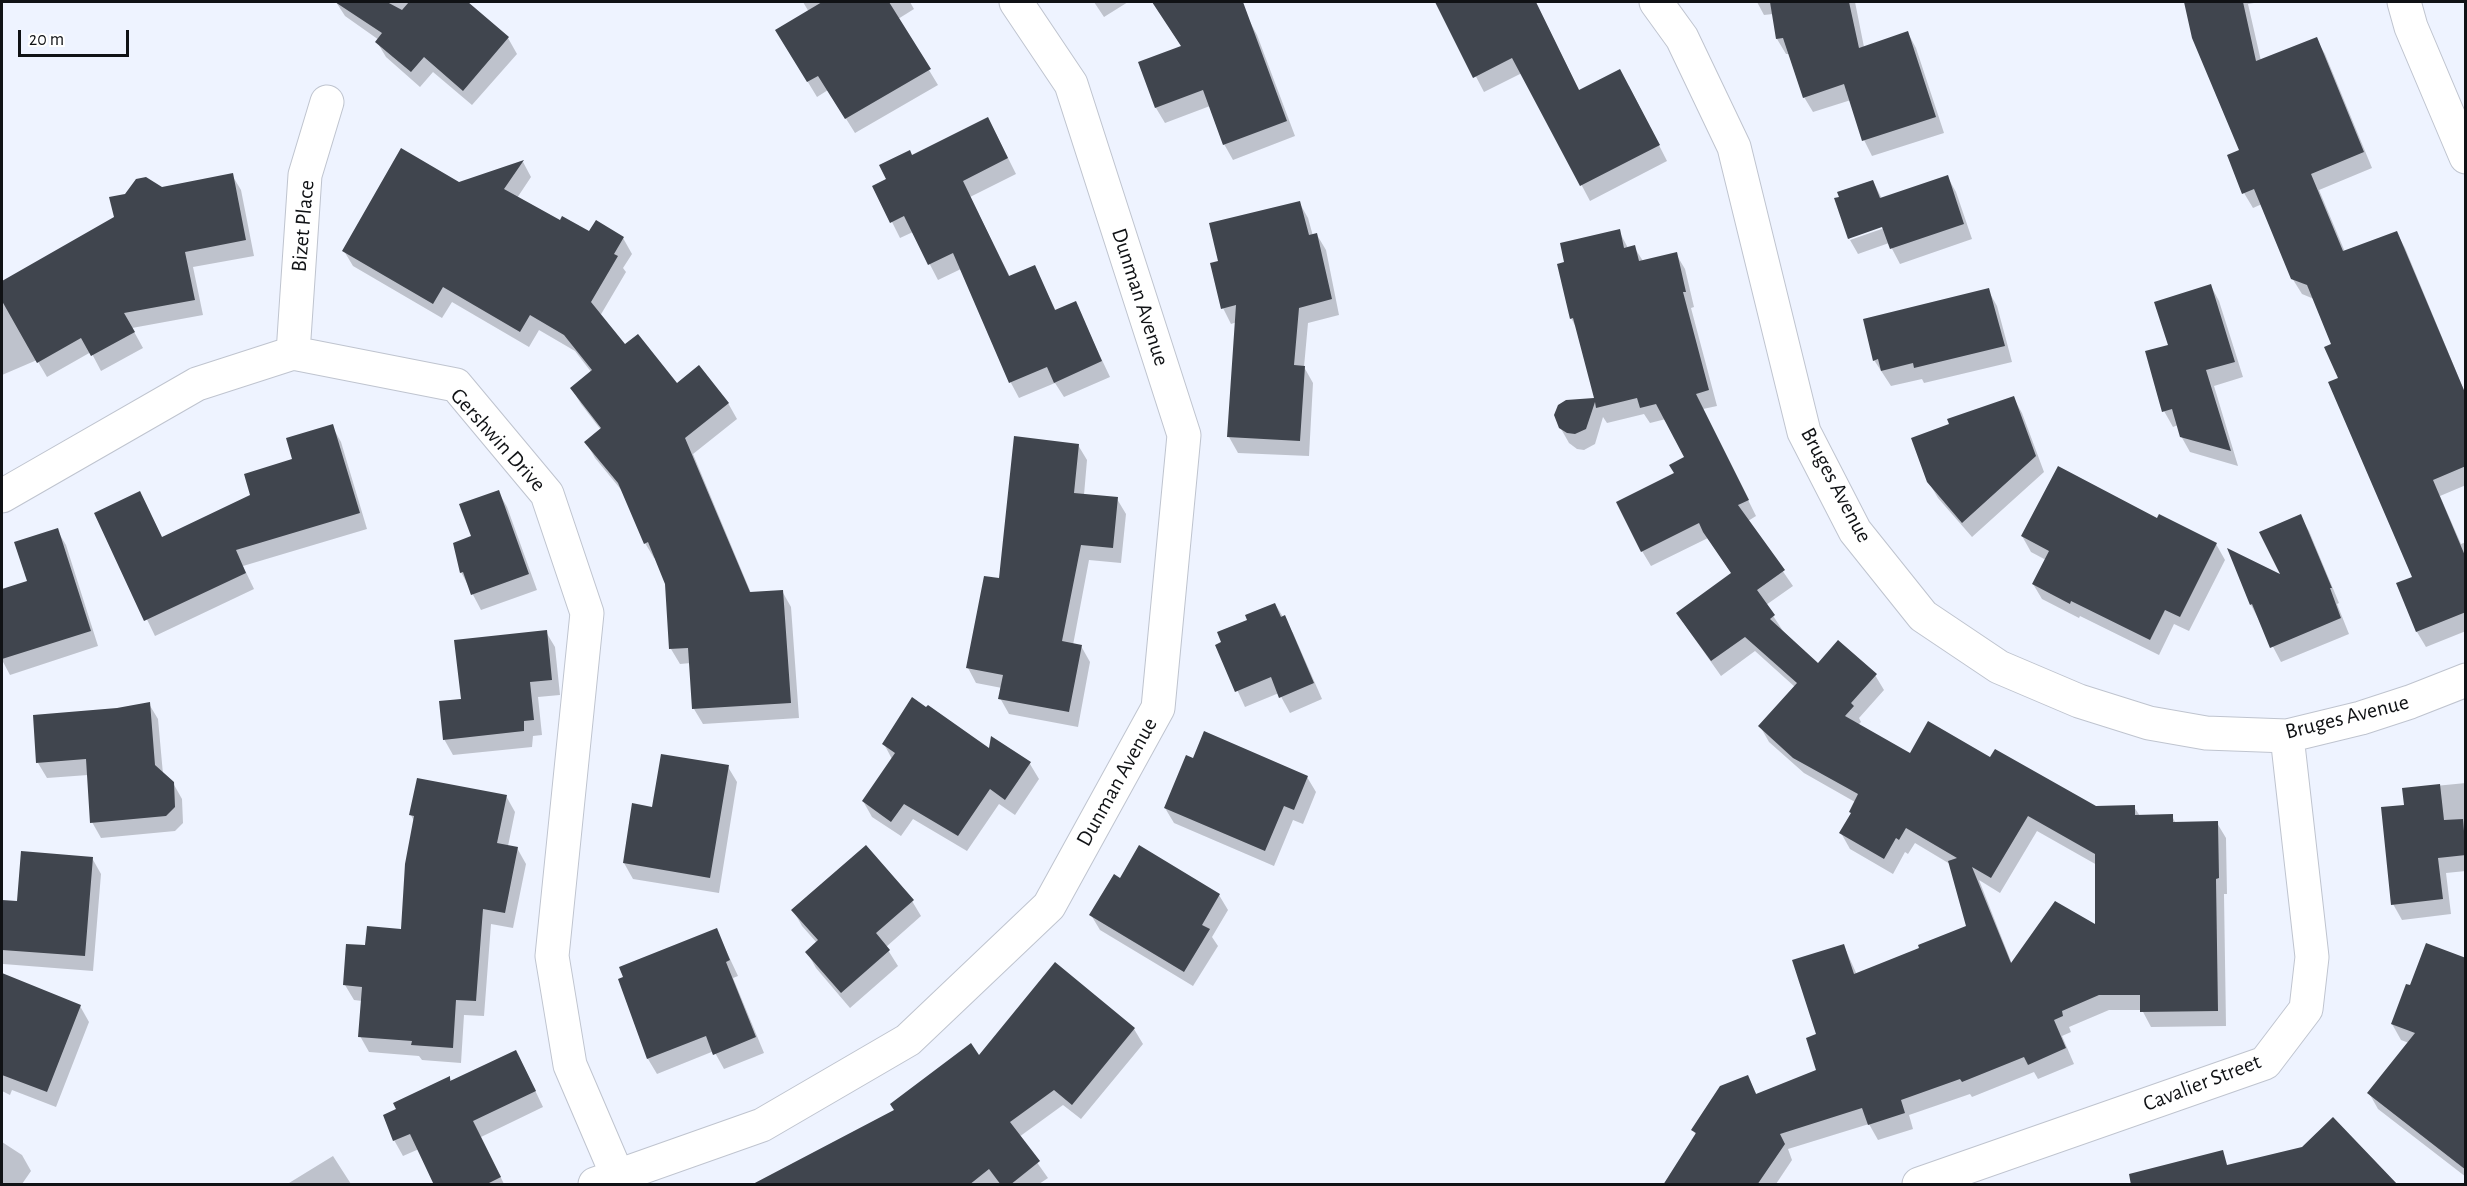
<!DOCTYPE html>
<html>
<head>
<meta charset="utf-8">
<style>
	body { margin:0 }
	#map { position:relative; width:2467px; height:1186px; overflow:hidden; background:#eef3ff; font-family:"Alegreya Sans",sans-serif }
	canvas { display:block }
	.frame { position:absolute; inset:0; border:3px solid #101215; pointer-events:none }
	.scale { position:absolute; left:18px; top:30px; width:111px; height:27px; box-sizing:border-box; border:3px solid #101215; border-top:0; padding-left:8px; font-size:18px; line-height:21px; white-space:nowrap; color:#101215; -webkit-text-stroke:4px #fff; paint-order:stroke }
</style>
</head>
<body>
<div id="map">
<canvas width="2467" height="1186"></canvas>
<div class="frame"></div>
<div class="scale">20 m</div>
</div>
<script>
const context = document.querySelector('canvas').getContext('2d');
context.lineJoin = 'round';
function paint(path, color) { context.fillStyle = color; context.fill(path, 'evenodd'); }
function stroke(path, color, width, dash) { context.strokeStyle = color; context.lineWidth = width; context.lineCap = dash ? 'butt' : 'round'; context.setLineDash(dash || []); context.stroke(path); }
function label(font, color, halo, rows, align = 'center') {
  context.font = font + ' "Alegreya Sans",sans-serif'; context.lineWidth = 6; context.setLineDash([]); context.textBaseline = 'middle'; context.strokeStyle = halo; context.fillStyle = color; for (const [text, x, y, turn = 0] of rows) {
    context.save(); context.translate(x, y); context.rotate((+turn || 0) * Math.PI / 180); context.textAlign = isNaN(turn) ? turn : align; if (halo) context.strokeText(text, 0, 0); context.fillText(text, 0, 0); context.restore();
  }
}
const shadow = new Path2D(`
	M336,2H466L508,38L517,54L472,105L433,72L420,87L386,57L377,42L379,40L345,16Z
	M803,2H910L914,9L898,19L938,85L855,133L828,90L817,97L786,46L812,17Z
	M1094,2H1128L1104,17Z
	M1153,2H1232L1244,21L1249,20L1257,35L1295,136L1233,160L1224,144L1210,106L1165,123L1156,108L1139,63L1182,47Z
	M1437,2H1535L1580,92L1629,86L1667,161L1590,201L1522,73L1484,92Z
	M1757,2H1855L1864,47L1908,33L1916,48L1944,133L1872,156L1864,140L1851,100L1813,112L1804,97L1790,54H1786L1777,39L1773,14L1764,15Z
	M2186,2H2260L2248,4L2261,61L2316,39L2325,54L2372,168L2319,190L2345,252L2396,232L2405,248L2466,395V485L2440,496L2461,544L2466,542V631L2426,647L2417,632L2414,578L2340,379L2333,345L2314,299L2302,294L2292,278L2262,204L2253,208L2244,193L2241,150L2194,37Z
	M996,134L1016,174L970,197L1010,277L1034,267L1056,311L1075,303L1110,377L1064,397L1055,383L1019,398L1011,383L961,269L938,280L913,232L900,238L874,186L888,180L912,156Z
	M523,162L531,177L517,198L560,222L589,233L623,238L632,254L623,268L626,272L600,316L625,346L677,385L728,403L737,419L693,454L751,593L782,591L791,607L799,718L703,724L694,709L691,663L680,664L671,649L667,583L656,558H654L645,543L623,492L595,458L586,442L601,430L581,404L572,389L592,373L575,351L539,330L529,347L452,302L442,318L353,266L344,251L459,183Z
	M232,175L241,190L254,256L193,267L203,315L132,328L143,348L101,371L91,352L47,377L37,360L2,375V282L115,218L162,188Z
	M1947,176L1956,192L1972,239L1900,264L1889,243L1858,254L1850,240L1890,226L1889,224L1850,237V240L1836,199L1873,181L1882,199Z
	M1299,202L1308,218L1313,236L1317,235L1326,250L1339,315L1308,323L1304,367L1313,383L1309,456L1238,453L1229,437L1237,322L1231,324L1223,308L1220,263Z
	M1619,231L1628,248L1634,247L1643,261L1676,254L1685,269L1694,307L1691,308L1717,406L1703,409L1756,516L1748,521L1793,586L1766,605L1783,631L1818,665L1875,675L1884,690L1859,718L1861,722L1858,725L1910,755L1991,759L2095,807H2134L2140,816H2172L2176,824L2217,823L2226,838L2227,894H2224L2226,1026L2151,1027L2142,1010H2109L2069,1027L2071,1032L2062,1036L2074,1064L2038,1079L2034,1072L1972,1097L1970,1094L1909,1115L1913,1129L1878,1140L1869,1124L1788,1149L1792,1160L1776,1184H1665L1696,1135L1693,1130L1747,1077L1757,1095L1818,1070L1817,1035L1844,946L1857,975L1921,948L1968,926L1950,864L1915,843L1908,854L1905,852L1893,874L1850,849L1841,833L1852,815L1855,802L1804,773L1769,742L1760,726L1795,687L1755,651L1721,676L1687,628L1678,613L1732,574L1708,538L1651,566L1642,551L1676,474L1686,458L1666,419L1650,423L1644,414L1607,423L1603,417L1595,444L1584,450L1577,449L1569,443L1560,427L1596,400L1578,331L1571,318L1566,263ZM2037,831L2097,865V926L2012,964L1979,880L2000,893Z
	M2211,286L2219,301L2243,377L2214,386L2238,466L2190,452L2181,436L2178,425L2173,427L2164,411L2170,346Z
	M1988,290L1997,306L2012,362L1924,383L1922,379L1891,386L1874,360Z
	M2013,397L2022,413L2044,472L1972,537L1938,498L1928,481L1951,425Z
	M332,426L341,442L367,529L243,566L254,589L155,636L96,514L162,538L252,496Z
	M1078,445L1087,460L1084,495L1117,499L1126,514L1121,563L1089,560L1073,645L1081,646L1090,662L1078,727L1009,714L1000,698L1002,688L976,683L968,668L1000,580Z
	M498,491L507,507L537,590L481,610L461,572L473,537Z
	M2300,516L2309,531L2339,603L2337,604L2349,634L2281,662L2251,605L2230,551L2283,577Z
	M2157,520L2216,544L2225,560L2189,631L2174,624L2159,655L2080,616L2079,618L2042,599L2033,584L2046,560L2031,552L2022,536Z
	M57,530L66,545L98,646L10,675L2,660V591L29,582Z
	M1275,604L1293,633L1322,699L1290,713L1279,693L1245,707L1217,646Z
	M546,632L555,647L560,695L538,697L542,735L533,736L532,747L453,755L444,739L462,700Z
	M149,704L158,719L163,774L173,783L182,799L183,823L175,831L101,838L92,822L88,775L47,778L38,763L117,709Z
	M992,739L1030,764L1039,779L1015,815L999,804L967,851L913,819L901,836L872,817L863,801L892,759L884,744L990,751Z
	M1194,760L1307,777L1316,792L1303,824L1293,820L1274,866L1174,823L1165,808Z
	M728,767L737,782L719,893L633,879L624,863L654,808Z
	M2466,783V871L2446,873L2451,914L2402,920L2393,904L2405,806L2404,789Z
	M506,796L515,812L508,846L517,848L526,864L513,928L491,924L484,1016L464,1015L461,1063L422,1060L419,1056L369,1052L360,1036L362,1001L354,1000L345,985L367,947L402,931L414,821L411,815Z
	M92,858L101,874L93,971L3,964L2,901L18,903Z
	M1120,880L1219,895L1228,910L1212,937L1218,946L1193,986L1100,930L1091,915Z
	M912,901L921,916L886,947L898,966L850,1008L816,968L807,952L817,943L802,926L793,910Z
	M716,929L738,976L733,978L764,1053L724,1069L714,1051L657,1074L648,1059L620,980Z
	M2466,960V1177L2378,1109L2369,1093L2409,1043L2401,1040L2392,1024L2411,987Z
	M2,975L80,1006L89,1022L56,1107L12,1090L10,1095L2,1091Z
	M1134,1029L1143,1044L1081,1119L1063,1105L1019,1137L1048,1178L1039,1184H795L896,1111L979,1057Z
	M524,1067L543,1107L481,1137L504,1184H436L419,1149L403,1156L394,1140L450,1078L452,1081Z
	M2,1142L22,1155L31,1171L22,1184H2Z
	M333,1156L351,1184H290L289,1183Z`);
const building = new Path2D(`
	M335,2H387L402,10L409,2H468L509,37L463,91L424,57L411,72L375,42L382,33Z
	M822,2H889L931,69L845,119L818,76L807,82L775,30Z
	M1152,2H1243L1287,121L1223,145L1203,90L1155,108L1138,62L1181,46Z
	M1435,2H1536L1579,90L1620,69L1660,145L1580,186L1512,58L1473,78Z
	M1770,2H1849L1859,48L1908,31L1936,117L1862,141L1844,84L1803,98L1783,38L1776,39Z
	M2184,2H2243L2256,61L2317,37L2364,152L2311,174L2343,251L2397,231L2466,395V466L2433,480L2466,558V612L2416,632L2396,583L2412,577L2328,382L2338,378L2324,347L2331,344L2307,285L2291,279L2254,189L2242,194L2227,155L2239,150L2192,38Z
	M988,117L1008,158L963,181L1009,276L1035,265L1055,310L1076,301L1102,361L1054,383L1047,367L1009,383L953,253L928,265L904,216L890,223L872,186L886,179L879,165L910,150L912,155Z
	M401,148L459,182L524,160L504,189L560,220L562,216L589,231L596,220L624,237L614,254L618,256L591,302L625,344L638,334L677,383L699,365L729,403L685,438L750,592L783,590L791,703L692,709L688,648L669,649L665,584L648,542L644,544L618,483L584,442L601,428L570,388L592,370L564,335L530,315L520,332L443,287L433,304L342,251Z
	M233,173L246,240L185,252L195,300L124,313L135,332L91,356L81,338L37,363L2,301V281L114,217L109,197L125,194L136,179L146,177L162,187Z
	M1948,175L1964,224L1890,249L1882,227L1848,239L1834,198L1839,197L1837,192L1873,180L1880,198Z
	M1300,201L1309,235L1317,233L1332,299L1299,308L1294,365L1305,366L1300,441L1227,437L1236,305L1221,309L1210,263L1218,261L1209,223Z
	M1620,229L1624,248L1635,245L1639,261L1677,252L1686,292H1683L1709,390L1696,394L1749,500L1738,505L1785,570L1757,590L1775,615L1770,619L1818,663L1838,640L1877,674L1851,703L1854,706L1845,716L1910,753L1928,721L1990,757L1995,749L2096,806L2135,805V815L2173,814V822L2218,821L2219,878L2216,879L2218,1011L2140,1012V995H2099L2062,1011L2063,1016L2054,1020L2066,1048L2028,1065L2024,1057L1962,1082L1960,1079L1901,1100L1905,1113L1868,1125L1862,1108L1780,1134L1785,1144L1757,1185H1663L1696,1133L1691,1130L1720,1086L1748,1075L1756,1094L1816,1070L1806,1038L1816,1034L1792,960L1844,944L1854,974L1919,948L1918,945L1966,926L1948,861L1957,858L1906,828L1899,840L1896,838L1884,859L1839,833L1851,813L1849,812L1858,794L1793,758L1758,726L1797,683L1745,637L1711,661L1676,613L1731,573L1703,532L1699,523L1641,552L1616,502L1674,473L1669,465L1684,457L1656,404L1640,408L1637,398L1596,408L1595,402L1586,429L1575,434L1567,433L1559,428L1554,415L1558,405L1566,400L1594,398L1573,318L1570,319L1557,264L1564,262L1560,243ZM2028,816L2095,854V924L2055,901L2011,963L1972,867L1991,878Z
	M2211,284L2235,362L2206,370L2231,451L2180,437L2172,409L2162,412L2145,351L2168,345L2154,302Z
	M1989,288L2005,346L1914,368L1913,363L1881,371L1878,359L1873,361L1863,319Z
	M2014,396L2036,456L1962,523L1927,482L1911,438L1949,424L1947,419Z
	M333,424L360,513L236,550L246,573L144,621L94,513L140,491L162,537L250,495L244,474L292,459L286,438Z
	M1014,436L1079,444L1074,493L1118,497L1113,548L1081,545L1062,641L1082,645L1069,712L998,699L1003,675L966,668L984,576L999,578Z
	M2058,466L2157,518L2159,514L2217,543L2180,617L2165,610L2150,640L2071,601L2070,604L2032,584L2049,551L2021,536Z
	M499,490L529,574L471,595L463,572L460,573L453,543L471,536L459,504Z
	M2301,514L2332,588H2330L2341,618L2270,648L2252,604L2250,605L2227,548L2280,574L2259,532Z
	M58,528L91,631L2,659V589L27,581L14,542Z
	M1275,603L1281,617L1285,615L1314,683L1279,698L1271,677L1235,692L1215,645L1221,642L1217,632L1247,620L1245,615Z
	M547,630L552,680L530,682L534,720L524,721V731L443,740L439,701L461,699L454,640Z
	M912,697L926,707L928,705L989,748L991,736L1031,762L1005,800L990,789L958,836L904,804L891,822L862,801L895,753L882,744Z
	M150,702L155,765L174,782L175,807L166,816L90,823L86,759L36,763L33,715L117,708Z
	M1204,731L1308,776L1294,810L1284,806L1265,851L1164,808L1186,755L1193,758Z
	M661,754L729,765L710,878L623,863L632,803L652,807Z
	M417,778L507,795L497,843L518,847L505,913L483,909L476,1001L456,1000L453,1048L411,1045L412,1041L358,1037L362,987L343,985L346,944L365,945L367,926L401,929L405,864L414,816L409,815Z
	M2440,784L2444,820L2463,819L2466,855L2438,858L2443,899L2391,905L2381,807L2404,805L2402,788Z
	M866,845L914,900L876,933L890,950L841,993L805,952L818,940L791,910Z
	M1139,845L1220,894L1202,925L1210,929L1184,972L1089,915L1114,874L1120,878Z
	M21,851L93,857L85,956L2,950V900L17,901Z
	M717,928L730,960L726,962L756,1037L713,1055L706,1036L647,1059L618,979L623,977L619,967Z
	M2426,943L2466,958V1170L2367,1093L2415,1033L2391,1024L2406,984L2410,985Z
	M1055,962L1135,1028L1072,1105L1054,1090L1010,1122L1040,1161L1010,1185H1001L989,1169L969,1185H751L894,1110L890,1104L971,1043L979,1055Z
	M2,973L81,1005L47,1092L2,1075Z
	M516,1050L536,1091L473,1121L501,1177L485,1185H434L410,1134L393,1141L383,1115L396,1109L393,1103L450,1076V1081Z
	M2333,1117L2398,1185H2131L2129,1174L2223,1150L2227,1165L2302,1147Z`);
const minor = new Path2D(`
	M1656,2L1682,38L1734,147L1804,432L1855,531L1923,616L1999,667L2079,701L2149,723L2206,733L2287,736L2361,718L2410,702L2466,680
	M2404,2L2411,27L2466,157
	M293,353L305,175L327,102
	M2,496L197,384L293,353L456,385L547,494L587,613L552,956L570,1065L618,1177
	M595,1184L762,1125L908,1040L1049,906L1158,708L1184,435L1071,84L1016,2
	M1919,1184L2265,1063L2306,1009L2312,957L2287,736`);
const streetNames = [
	["Bizet Place",303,226,-85],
	["Dunman Avenue",1140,297,72],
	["Gershwin Drive",498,440,48],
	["Bruges Avenue",1836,485,62],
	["Bruges Avenue",2347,717,-14],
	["Dunman Avenue",1117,782,-61],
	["Cavalier Street",2202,1083,-21]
];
paint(shadow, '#0003');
paint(building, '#40454e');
stroke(minor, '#bfc4cf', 35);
stroke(minor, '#fff', 33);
label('22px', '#101215', '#fff', streetNames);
</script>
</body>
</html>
